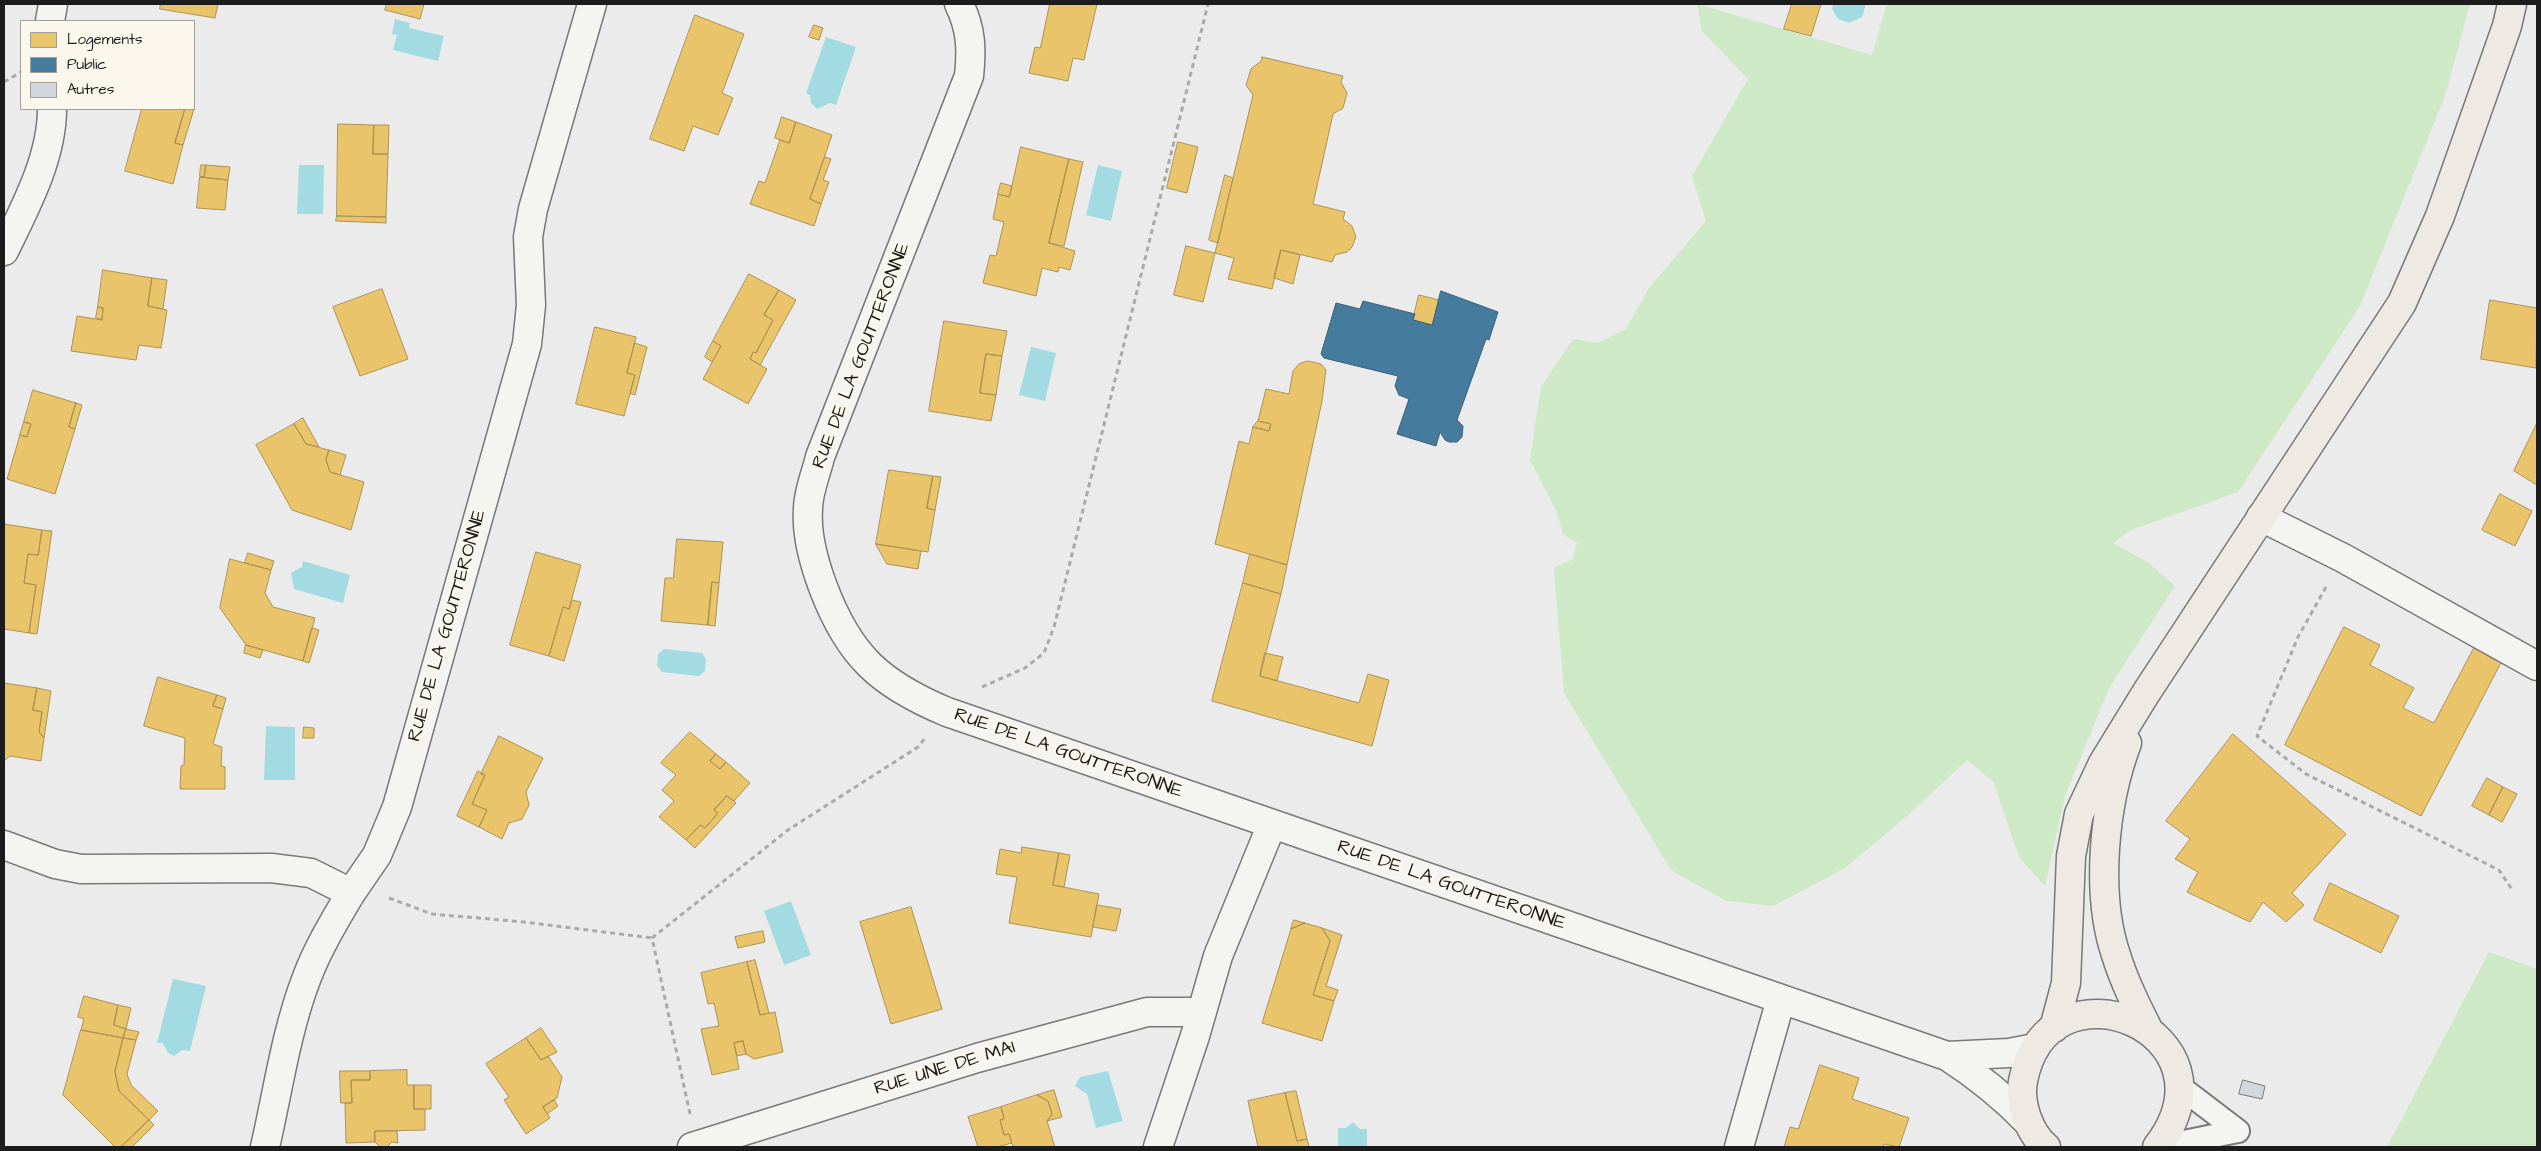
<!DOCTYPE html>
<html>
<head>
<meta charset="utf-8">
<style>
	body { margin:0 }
	#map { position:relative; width:2541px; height:1151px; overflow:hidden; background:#ebebeb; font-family:"Architects Daughter",sans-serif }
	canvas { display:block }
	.frame { position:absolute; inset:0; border:5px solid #1c1c1c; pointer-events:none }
	.legend { position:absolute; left:20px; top:20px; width:175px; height:90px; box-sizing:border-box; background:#fbf7ec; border:1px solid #a29f99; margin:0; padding:6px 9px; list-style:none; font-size:15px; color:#1c1c1c }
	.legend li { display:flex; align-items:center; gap:10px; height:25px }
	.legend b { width:25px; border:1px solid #a29f99 }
</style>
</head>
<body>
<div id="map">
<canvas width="2541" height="1151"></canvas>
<div class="frame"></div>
<ul class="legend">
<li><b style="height:14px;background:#e9c46a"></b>Logements</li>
<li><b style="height:14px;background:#457b9d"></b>Public</li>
<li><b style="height:14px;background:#d1d6df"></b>Autres</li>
</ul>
</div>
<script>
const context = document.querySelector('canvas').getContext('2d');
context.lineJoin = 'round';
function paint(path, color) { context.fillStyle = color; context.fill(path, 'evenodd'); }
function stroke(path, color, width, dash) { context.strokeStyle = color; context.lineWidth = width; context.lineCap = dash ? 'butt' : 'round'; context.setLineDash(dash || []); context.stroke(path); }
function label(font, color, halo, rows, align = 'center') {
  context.font = font + ' "Architects Daughter",sans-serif'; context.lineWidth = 5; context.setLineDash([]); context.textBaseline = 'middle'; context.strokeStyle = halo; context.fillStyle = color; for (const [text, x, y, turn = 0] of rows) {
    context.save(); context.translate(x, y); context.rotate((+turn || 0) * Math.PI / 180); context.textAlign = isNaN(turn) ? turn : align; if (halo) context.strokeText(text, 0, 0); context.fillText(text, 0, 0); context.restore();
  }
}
const green = new Path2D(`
	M1697,4L1872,55L1887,4H2470L2445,96L2360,306L2238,492L2131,530L2113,543L2149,563L2175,586L2109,688L2065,796L2045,886L2019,857L1993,781L1967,760L1907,816L1845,868L1773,906L1726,901L1671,870L1564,693L1554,568L1573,559L1577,543L1563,534L1557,512L1530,460L1541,387L1573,339L1598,343L1626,329L1649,288L1706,221L1692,176L1748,79L1702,31Z
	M2489,952L2537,969V1147H2387Z`);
const water = new Path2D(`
	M1833,4H1866L1862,17L1849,23L1838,19L1832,9Z
	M395,19L410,23L409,28L444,36L438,61L393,50L397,35L392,34Z
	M826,37L856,47L836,105L830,103L817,109L811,103L810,95L806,93Z
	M299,165H324L323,214H297Z
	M1098,165L1122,171L1111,221L1086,215Z
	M1031,347L1056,353L1045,401L1019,395Z
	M303,561L350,575L343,603L294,589L291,573L302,567Z
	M664,649L702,653L706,659L705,671L699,676L662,672L657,666L658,654Z
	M266,726L295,727V780H264Z
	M791,901L811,955L784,965L764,911Z
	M173,979L206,986L190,1051L182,1050L174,1056L168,1053L163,1043H157Z
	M1108,1071L1123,1121L1096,1128L1087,1094L1075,1086L1080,1077Z
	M1353,1122L1360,1129H1367V1147H1338V1128H1346Z`);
const homes = new Path2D(`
	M161,4H218L215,18L160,9Z
	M387,4H424L420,19L385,10Z
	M1050,4H1097L1084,60L1073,58L1068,81L1029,73L1035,47L1040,48Z
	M1792,4H1821L1811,36L1784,29Z
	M695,15L744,34L722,93L733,98L718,135L693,126L684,151L650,139Z
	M814,25L823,28L819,40L809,37Z
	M1262,57L1343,76L1341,82L1347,93L1343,108L1333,114L1313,204L1345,212L1343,219L1352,226L1356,237L1352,247L1347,252L1335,255L1332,262L1281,250L1272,289L1228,279L1234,258L1215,253L1253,95L1246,85L1251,69L1261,61Z
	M142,109H185L175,143L183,145L173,184L125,171Z
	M185,109H194L183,145L175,143Z
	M782,117L796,122L789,143L775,138Z
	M796,122L832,135L810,199L821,204L814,226L750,204L759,181L765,183L780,140L789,143Z
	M338,124L374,125L373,154H388L386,217L337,216Z
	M374,125H389L388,154H373Z
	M1178,142L1198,147L1187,193L1167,188Z
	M1021,147L1069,159L1049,243L1075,251L1070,270L1059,267L1058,272L1042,268L1036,296L983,283L990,255L996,256L1004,222L993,219L998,194L1009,197Z
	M825,157L831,159L823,180L829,182L821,204L810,199Z
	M1069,159L1083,162L1064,246L1049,243Z
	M201,165H206L204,177L200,176Z
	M206,165L230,167L228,180L200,177H204Z
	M1225,175L1233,178L1218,243L1209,240Z
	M200,177L228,180L225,210L197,208Z
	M1001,183L1012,186L1009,197L998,194Z
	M337,216L386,217V223L336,221Z
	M1186,246L1215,253L1203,302L1174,295Z
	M1281,250L1300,255L1293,284L1274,278Z
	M103,270L152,278L148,306L167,310L161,348L139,345L136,360L71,351L77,316L102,320L103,308L98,307Z
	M749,274L779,290L764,315L773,320L756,353L753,352L750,359L767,369L748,404L703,379L721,346L713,341Z
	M152,278L167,280L163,309L148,306Z
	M382,289L408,359L360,376L333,307Z
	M779,290L796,300L760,365L750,359L753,352L756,353L773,320L764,315Z
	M1419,295L1439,300L1432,325L1413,320Z
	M2490,300L2537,308L2536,368L2481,359Z
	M98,307L103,308L102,320L96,318Z
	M944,321L1007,331L1002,356L986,354L980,393L996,395L991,421L929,411Z
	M595,327L636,337L627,373L635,375L624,416L576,404Z
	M713,341L721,346L712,362L705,357Z
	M635,343L647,347L635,395L630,393L635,375L627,373Z
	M986,354L1002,356L996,395L980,393Z
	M1308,361L1321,364L1326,370L1322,401L1287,565L1215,544L1239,441L1249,444L1253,427L1269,431L1271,424L1258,421L1266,389L1289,394L1293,371L1299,364Z
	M33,390L76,403L69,427L75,429L55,494L7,479L20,435L27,437L31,424L24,422Z
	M76,403L82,405L75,429L69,427Z
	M303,418L319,447L306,444L294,424Z
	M1258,421L1271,424L1269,431L1253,427Z
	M24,422L31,424L27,437L20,435Z
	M2537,423V485L2514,471Z
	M294,424L306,444L329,450L326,460L330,472L364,482L351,530L292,510L256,445Z
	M329,450L346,455L340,475L330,472L326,460Z
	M889,470L933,476L927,508L935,510L928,552L876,544Z
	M933,476L941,477L935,510L927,508Z
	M2500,494L2532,511L2515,546L2482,530Z
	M4,524L42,530L38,555L28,554L24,583L36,585L29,633L4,629Z
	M42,530L52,531L37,634L29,633L36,585L24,583L28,554L38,555Z
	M677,539L723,542L719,583L712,582L708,625L661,621L665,578H673Z
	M876,544L921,551L918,569L887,564Z
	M536,552L581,565L569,609L563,607L549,656L510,645Z
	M248,553L274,561L271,570L245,563Z
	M1250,554L1287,565L1281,594L1243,583Z
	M230,559L271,570L265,593L273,607L315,618L303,661L246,645L220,608Z
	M712,582L719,583L715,626L708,625Z
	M1243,583L1281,594L1260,676L1359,703L1368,674L1389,680L1372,746L1212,701Z
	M572,600L581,602L564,661L549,656L563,607L569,609Z
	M2344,627L2380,645L2370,665L2414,688L2403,708L2434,723L2479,638L2506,653L2421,816L2285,745Z
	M312,628L319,630L309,663L303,661Z
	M246,645L263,650L260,658L244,653Z
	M1265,653L1283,657L1277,681L1260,676Z
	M158,677L217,695L213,706L223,709L213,744L222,747L221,766L225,767V789H180L181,766L184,765L185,738L144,726Z
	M4,683L37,688L33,710L42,712L39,732L44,738L41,761L10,756L4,761Z
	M37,688L51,691L44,738L39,732L42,712L33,710Z
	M217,695L226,698L223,709L213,706Z
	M304,727L314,728V738H303Z
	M690,732L716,754L710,761L720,769L726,762L750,783L734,801L727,796L714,810L718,813L705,828L700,825L686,840L659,817L674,801L662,790L676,775L661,763Z
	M2233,734L2346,834L2292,893L2304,905L2286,922L2263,902L2250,922L2187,892L2198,872L2175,859L2190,839L2166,821Z
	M499,736L543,758L526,792L529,805L522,819L509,823L502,839L479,827L487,810L472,804L485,775L481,774Z
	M716,754L726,762L720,769L710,761Z
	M478,771L485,775L472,804L487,810L479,827L457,816Z
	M2487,778L2503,787L2489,815L2472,806Z
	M2503,787L2517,794L2502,822L2489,815Z
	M727,796L736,803L695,848L686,840L700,825L705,828L718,813L714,810Z
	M1022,847L1059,853L1053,885L1099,894L1091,937L1009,923L1017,877L996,874L1000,849L1021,853Z
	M1059,853L1070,855L1064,887L1053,885Z
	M2330,883L2399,916L2381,953L2314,920Z
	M1097,905L1121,909L1116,931L1093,927Z
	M911,907L942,1009L891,1024L860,922Z
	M1294,920L1305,923L1291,929Z
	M1305,923L1322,928L1330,941L1313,995L1334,1001L1322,1041L1262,1023L1291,929Z
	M1322,928L1342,935L1326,986L1338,990L1334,1001L1313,995L1330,941Z
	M763,931L765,942L738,948L735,937Z
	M755,960L769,1013L760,1015L747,962Z
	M747,962L760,1015L775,1012L783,1052L754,1059L746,1054L743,1041L734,1043L739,1069L712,1075L701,1029L719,1026L714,1003L708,1004L701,973Z
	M84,996L118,1005L114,1025L126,1029L123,1038L81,1030L84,1019L78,1017Z
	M118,1005L131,1008L126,1029L114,1025Z
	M541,1028L557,1052L541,1060L526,1038Z
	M126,1029L139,1032L136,1040L123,1038Z
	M81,1030L123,1038L115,1072L119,1091L149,1120L121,1147H115L63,1095Z
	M123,1038L136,1040L127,1074L131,1085L158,1111L149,1120L119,1091L115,1072Z
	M526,1038L541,1060L548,1056L562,1077L557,1098L543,1107L550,1118L526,1134L504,1100L509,1097L486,1064Z
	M743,1041L746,1054L737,1056L734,1043Z
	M1820,1065L1859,1078L1852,1099L1909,1118L1899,1147L1884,1144L1883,1147H1784L1790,1127L1798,1129Z
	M407,1070V1085H414V1109H425V1130L375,1131V1142L346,1143L345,1103H352L351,1080H370V1071Z
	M340,1071H370V1080H351L352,1103H341Z
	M414,1085H431V1109H414Z
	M1054,1090L1062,1117L1047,1121L1052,1114L1048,1101L1037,1095Z
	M1296,1091L1307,1139L1297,1141L1285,1093Z
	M1285,1093L1297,1141L1307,1139L1309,1147H1258L1248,1101Z
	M1037,1095L1048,1101L1052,1114L1047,1121L1055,1147H1013L1009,1134L1004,1135L1000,1120L1004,1119L1001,1107Z
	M554,1100L558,1106L547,1114L543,1107Z
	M1001,1107L1004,1119L1000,1120L1004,1135L1009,1134L1012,1143L997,1147H978L968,1117Z
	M149,1120L154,1125L132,1147H121Z
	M375,1131H397L398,1143L392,1142L387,1147H380L375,1142Z`);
const public = new Path2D(`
	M1441,291L1498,312L1489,340L1486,339L1457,420L1463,426L1462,437L1457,442H1449L1445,440L1440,432L1436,446L1397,434L1409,399L1399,395L1395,386L1398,376L1324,358L1321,354L1336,303L1360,309L1363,301L1415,314L1413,320L1432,325Z`);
const building = new Path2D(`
	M2243,1080L2265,1086L2262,1099L2239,1094Z`);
const path = new Path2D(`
	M4,82L21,72
	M2326,587L2298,637L2257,736L2306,774L2499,870L2513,891
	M982,687L1025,668L1044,653L1054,627L1208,4
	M389,898L432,914L524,922L652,938
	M690,1114L652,938L788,830L918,747L925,738`);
const lane = new Path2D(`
	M2179,1086L2238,1131
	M2159,1147L2238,1131`);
const street = new Path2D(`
	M959,4C971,28 972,49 969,76L820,457C816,474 808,492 808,509C806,536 814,563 823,587C849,656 880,684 947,712L1947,1056C1978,1076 2004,1097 2029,1123
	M50,21L53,4
	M4,251C25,208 52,158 52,109
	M2261,517L2343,558L2537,666
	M4,845L55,864L81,869L271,868L311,873L351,893L377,855L397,807L527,344L531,305L528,237L533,209L592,4
	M1947,1056L2009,1053L2035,1048
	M265,1147C278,1091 286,1031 307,977C318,948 335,920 351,893
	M692,1147L977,1058L1147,1012H1202
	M1158,1147L1195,1036L1218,956L1272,824
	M1739,1147L1781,999`);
const primary = new Path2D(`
	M2127,743C2104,804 2095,893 2116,955C2124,981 2136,1005 2148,1029
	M2054,1028L2066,983L2071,856L2079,814L2103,763L2146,693L2402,303L2440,216L2507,26L2512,4
	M2046,1147C2029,1133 2019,1103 2023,1081C2048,950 2245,1032 2157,1147`);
const streetNames = [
	["RUE DE LA GOUTTERONNE",862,356,-69],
	["RUE DE LA GOUTTERONNE",448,626,-74],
	["RUE DE LA GOUTTERONNE",1068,754,19],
	["RUE DE LA GOUTTERONNE",1451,886,19],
	["RUE UNE DE MAI",945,1069,-17]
];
paint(green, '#cde9c6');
paint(water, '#a2dbe1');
paint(homes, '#e9c46a');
stroke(homes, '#ac9253', 1);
paint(public, '#457b9d');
stroke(public, '#395e76', 1);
paint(building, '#d1d6df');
stroke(building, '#797979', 1);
stroke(lane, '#797979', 26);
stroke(street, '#797979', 31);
stroke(primary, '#797979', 31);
stroke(path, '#aaaaa8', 3, [5, 4]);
stroke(lane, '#f4f4f0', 22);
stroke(street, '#f4f4f0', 28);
stroke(primary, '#eee9e2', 28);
label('19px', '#1c1c1c', '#fbf7ec', streetNames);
</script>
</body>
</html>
